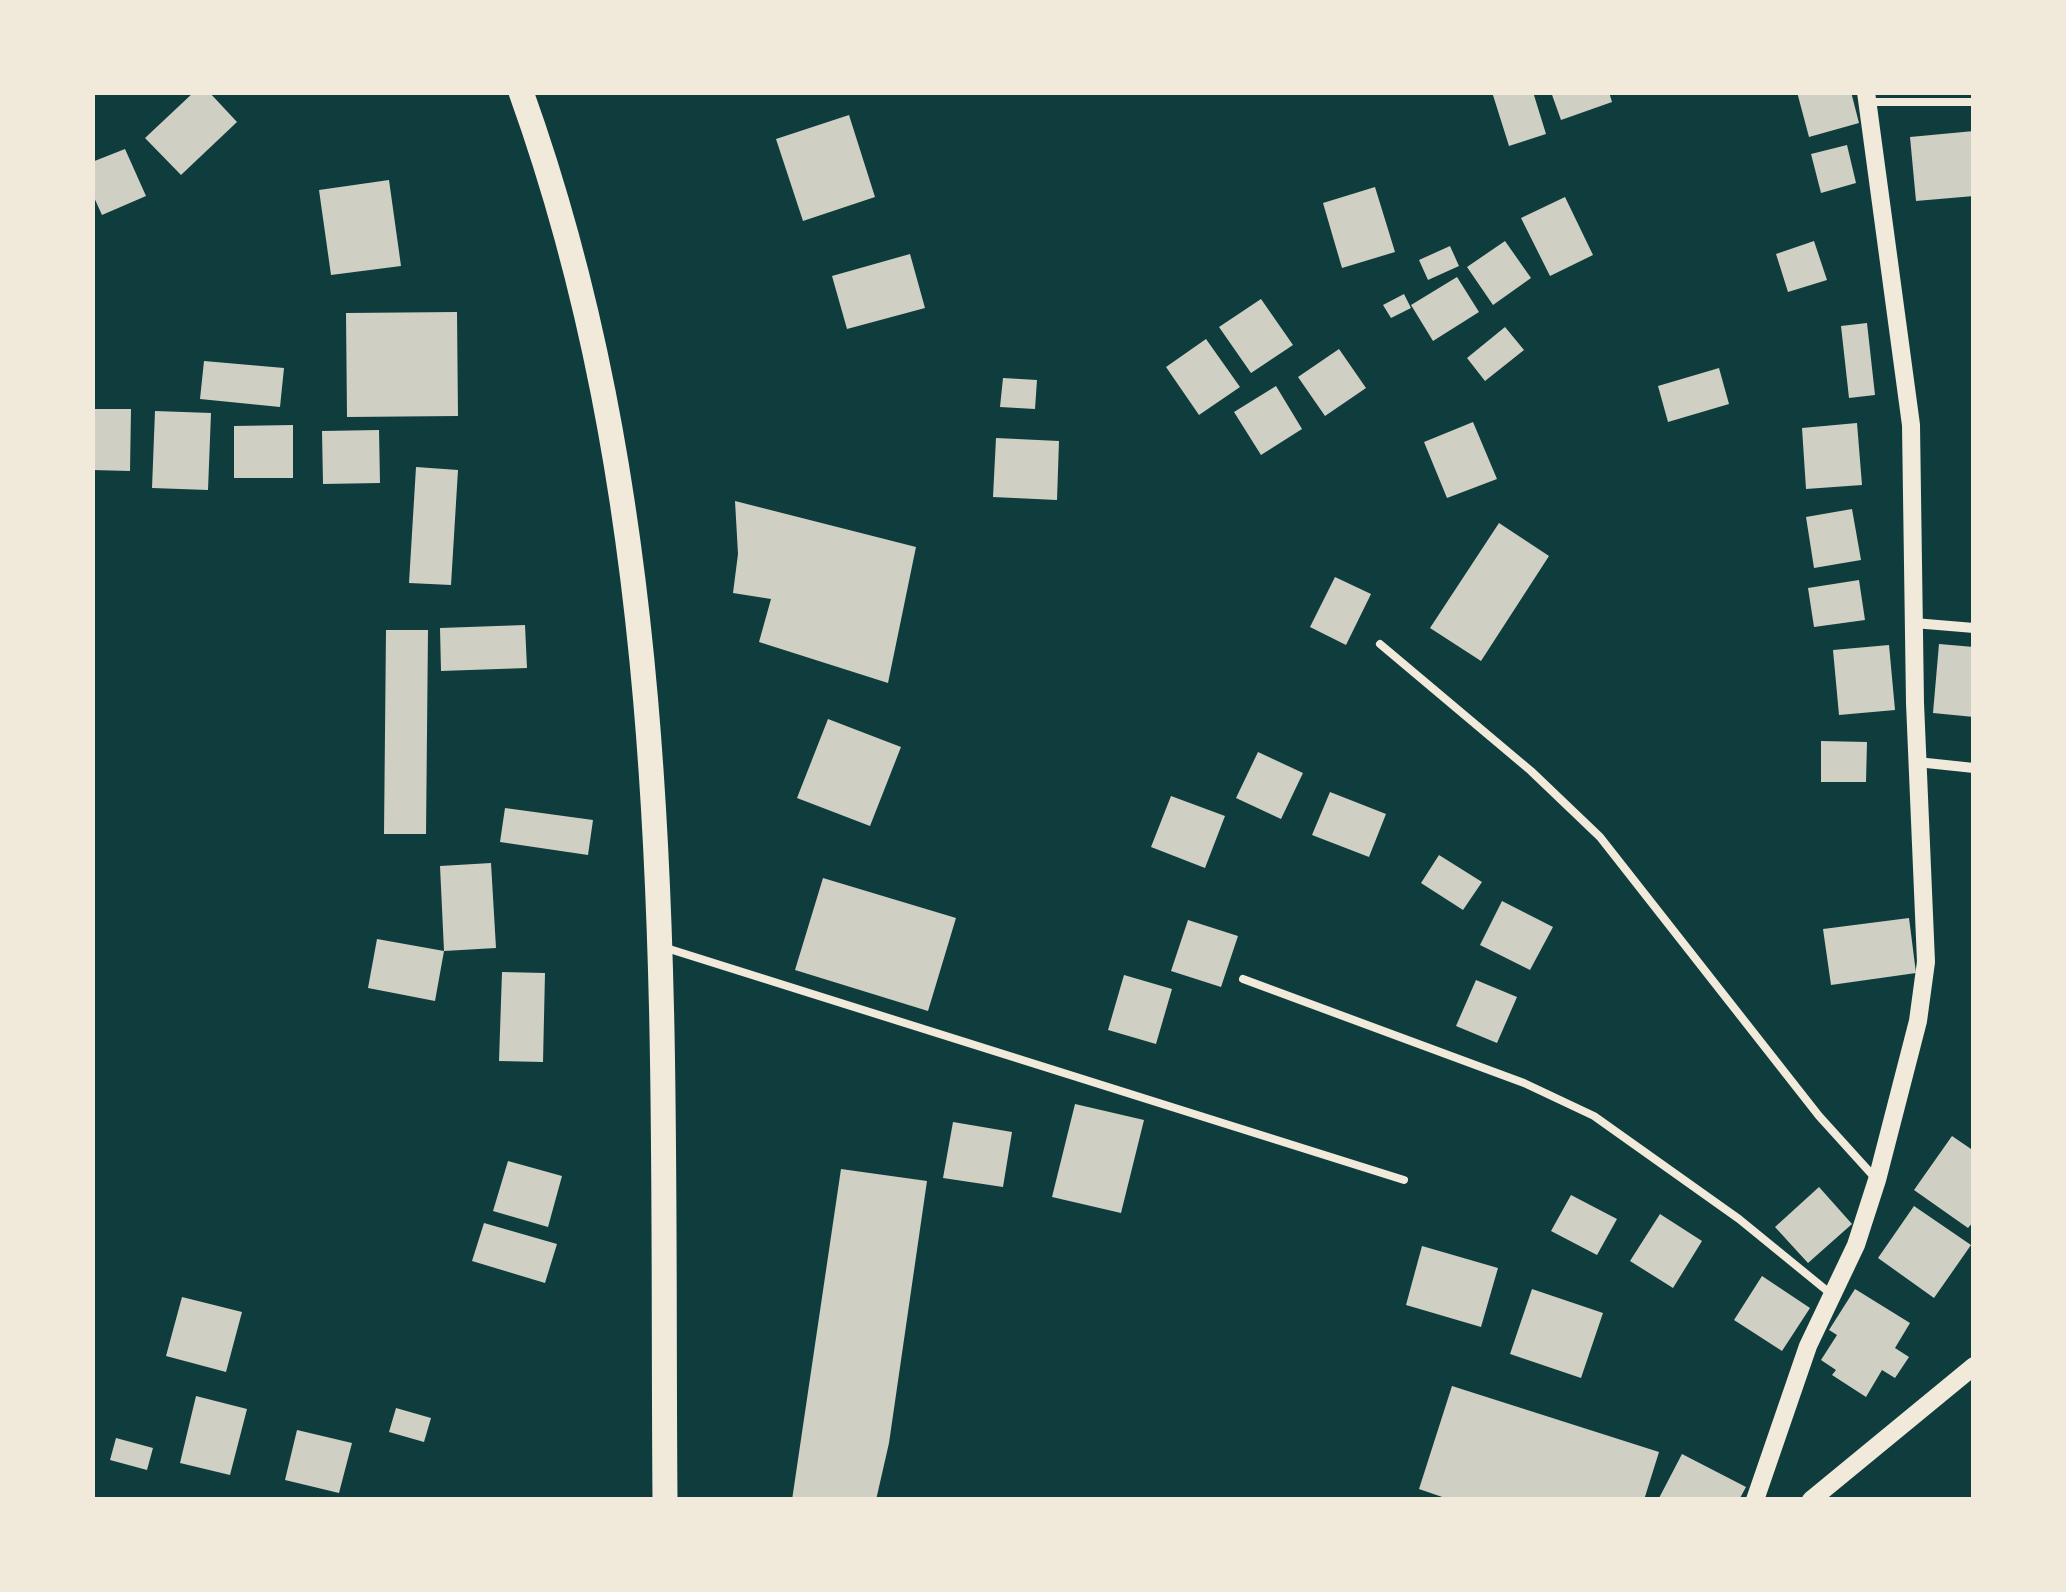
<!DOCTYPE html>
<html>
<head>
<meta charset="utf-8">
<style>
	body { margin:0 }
	#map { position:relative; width:2066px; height:1592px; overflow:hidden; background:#0f3d3e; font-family:Quicksand,sans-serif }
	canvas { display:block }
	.frame { position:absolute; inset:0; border:95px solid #f1e9da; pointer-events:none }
</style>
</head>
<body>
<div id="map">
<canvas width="2066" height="1592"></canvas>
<div class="frame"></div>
</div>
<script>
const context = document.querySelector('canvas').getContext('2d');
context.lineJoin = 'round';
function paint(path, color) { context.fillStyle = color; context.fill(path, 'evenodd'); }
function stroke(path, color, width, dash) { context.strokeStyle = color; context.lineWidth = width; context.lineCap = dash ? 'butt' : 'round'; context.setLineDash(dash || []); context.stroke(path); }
const building = new Path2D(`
	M194,92H209L237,122L181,175L145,138Z
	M1492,92H1533L1546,134L1509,146Z
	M1551,92H1609L1612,102L1561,120Z
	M1797,92H1851L1859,123L1809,137Z
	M849,115L875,197L803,221L776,139Z
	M1974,131V196L1916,201L1910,137Z
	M1847,145L1856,183L1821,193L1811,154Z
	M125,149L146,196L102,215L92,193V162Z
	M389,180L401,266L331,275L319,190Z
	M1375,187L1395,252L1342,268L1323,203Z
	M1565,197L1593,255L1550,276L1521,218Z
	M1505,241L1531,278L1493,305L1467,267Z
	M1814,241L1827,280L1788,292L1776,254Z
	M1450,246L1459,266L1428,280L1419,260Z
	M910,254L925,308L847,329L832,276Z
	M1457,277L1479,312L1433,341L1411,305Z
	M1404,294L1411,308L1391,318L1383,305Z
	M1261,299L1293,345L1251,373L1219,327Z
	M457,312L458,416L347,417L346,313Z
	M1867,323L1875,395L1849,398L1841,326Z
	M1505,327L1524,350L1485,381L1467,358Z
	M1206,339L1240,387L1199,415L1166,367Z
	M1339,349L1366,388L1325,416L1298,377Z
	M204,361L284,368L280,407L200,399Z
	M1719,368L1729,404L1668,422L1658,386Z
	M1003,378L1037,380L1035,409L1000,407Z
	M1276,386L1302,429L1261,455L1234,412Z
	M92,409H131L130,471L92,470Z
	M155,411L211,413L208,490L152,488Z
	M1473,422L1497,479L1447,498L1424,442Z
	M1857,423L1862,485L1806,489L1802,428Z
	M293,425V478H234V426Z
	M379,430L380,483L323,484L322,431Z
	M996,438L1059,441L1057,500L993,497Z
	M416,467L458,470L451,585L409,583Z
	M735,501L916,547L888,683L759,642L771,599L733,593L738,554Z
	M1852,509L1861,560L1814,568L1806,517Z
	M1499,523L1549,556L1481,661L1430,628Z
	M1335,577L1371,594L1346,645L1310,627Z
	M1859,580L1865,620L1814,627L1808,588Z
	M525,625L527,668L441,671L440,628Z
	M386,630H428L426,834H384Z
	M1939,644L1974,647V717L1933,713Z
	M1889,645L1895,710L1839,715L1833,650Z
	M828,719L901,747L870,826L797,798Z
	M1821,741L1867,742L1866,782H1821Z
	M1258,752L1303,773L1281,819L1236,798Z
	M1330,792L1386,814L1369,857L1312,835Z
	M1171,796L1225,816L1205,868L1151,847Z
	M505,808L593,820L588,855L500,842Z
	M1439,855L1482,882L1463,910L1421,883Z
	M491,863L496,948L444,951L440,866Z
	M823,878L956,918L928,1011L795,970Z
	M1502,901L1553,927L1530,970L1480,945Z
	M1909,918L1916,973L1831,985L1823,929Z
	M1188,920L1238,936L1221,987L1171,971Z
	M377,939L444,951L435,1001L368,988Z
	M502,972L545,973L543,1062L499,1061Z
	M1124,975L1172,989L1156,1044L1108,1030Z
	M1476,980L1517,997L1497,1043L1456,1026Z
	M1075,1104L1144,1120L1121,1213L1052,1197Z
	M953,1122L1012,1132L1003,1187L943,1178Z
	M1952,1136L1974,1151V1221L1968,1228L1914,1190Z
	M508,1161L562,1176L548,1227L493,1211Z
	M841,1169L927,1181L889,1443L876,1500H792Z
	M1819,1187L1852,1224L1808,1263L1775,1227Z
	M1571,1195L1617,1219L1597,1255L1551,1231Z
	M1914,1206L1971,1245L1934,1298L1878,1258Z
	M1660,1214L1702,1241L1673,1288L1630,1261Z
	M484,1223L557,1244L545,1283L472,1261Z
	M1422,1246L1498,1268L1481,1327L1406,1305Z
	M1762,1276L1810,1308L1782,1351L1734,1320Z
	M1532,1289L1603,1313L1581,1378L1510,1354Z
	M1855,1289L1910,1323L1895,1348L1909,1357L1895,1378L1882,1370L1866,1397L1832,1375L1836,1370L1821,1360L1837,1335L1829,1330Z
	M182,1297L242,1312L226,1372L166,1356Z
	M1452,1386L1659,1452L1644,1500H1451L1419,1489Z
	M196,1396L247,1409L230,1475L180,1463Z
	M396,1408L431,1418L424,1442L389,1432Z
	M297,1430L352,1443L339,1493L285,1480Z
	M116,1438L153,1448L147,1470L110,1460Z
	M1682,1454L1746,1487L1739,1500H1658Z`);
const service = new Path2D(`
	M1868,102H1974
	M1380,644L1531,771L1600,837L1819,1116L1877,1180
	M663,947L1404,1180
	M1243,979L1524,1083L1594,1116L1739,1219L1831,1294`);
const minor = new Path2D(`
	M1914,623L1974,628
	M1917,762L1974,768`);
const tertiary = new Path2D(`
	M1755,1500L1808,1346L1856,1245L1877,1180L1918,1021L1926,962L1915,703L1911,425L1866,92
	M1811,1500L1974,1366`);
const primary = new Path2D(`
	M521,92C683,542 661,1029 665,1500`);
paint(building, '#cfcfc3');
stroke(service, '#f1e9da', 8);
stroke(minor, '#f1e9da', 10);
stroke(tertiary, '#f1e9da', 18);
stroke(primary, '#f1e9da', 25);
</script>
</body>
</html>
